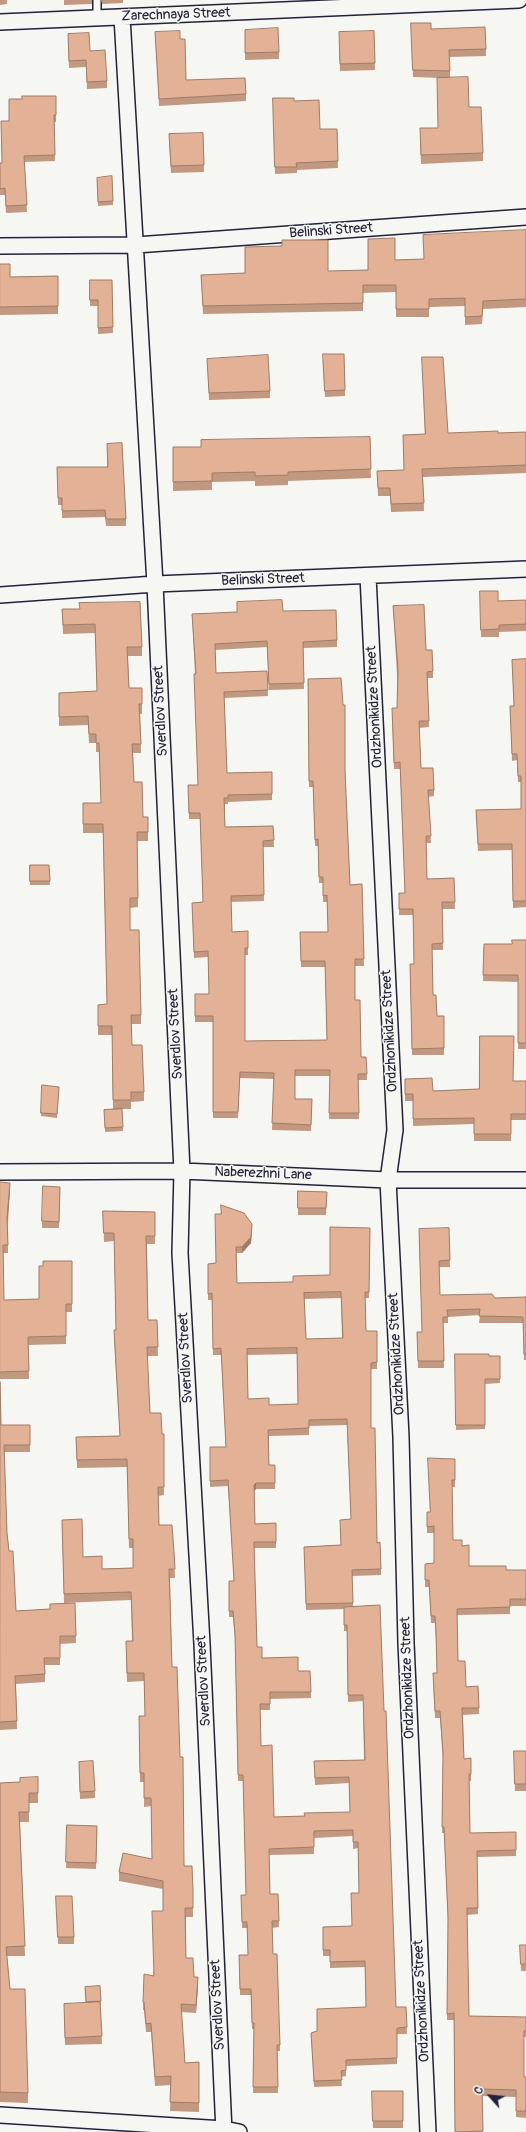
<!DOCTYPE html>
<html>
<head>
<meta charset="utf-8">
<style>
	body { margin:0 }
	#map { position:relative; width:526px; height:2132px; overflow:hidden; background:#f6f6f2; font-family:Pangolin,sans-serif }
	canvas { display:block }
	.north { position:absolute; left:470px; top:2076px; width:40px; height:40px; -webkit-text-stroke:3px #f6f6f2; paint-order:stroke; rotate:297deg; font-size:11px; font-weight:700; line-height:16px; text-align:center; color:#22223b }
	.north::after { content:''; display:block; margin:auto; width:14px; height:18px; background:#22223b; clip-path:polygon(50% 0,100% 100%,50% 72%,0 100%) }
</style>
</head>
<body>
<div id="map">
<canvas width="526" height="2132"></canvas>
<div class="north">С</div>
</div>
<script>
const context = document.querySelector('canvas').getContext('2d');
context.lineJoin = 'round';
function stroke(path, color, width, dash) { context.strokeStyle = color; context.lineWidth = width; context.lineCap = dash ? 'butt' : 'round'; context.setLineDash(dash || []); context.stroke(path); }
function paint(path, color) { context.fillStyle = color; context.fill(path, 'evenodd'); }
function label(font, color, halo, rows, align = 'center') {
  context.font = font + ' Pangolin,sans-serif'; context.lineWidth = 3; context.setLineDash([]); context.textBaseline = 'middle'; context.strokeStyle = halo; context.fillStyle = color; for (const [text, x, y, turn = 0] of rows) {
    context.save(); context.translate(x, y); context.rotate((+turn || 0) * Math.PI / 180); context.textAlign = isNaN(turn) ? turn : align; if (halo) context.strokeText(text, 0, 0); context.fillText(text, 0, 0); context.restore();
  }
}
const service = new Path2D(`
	M97,0V18`);
const minor = new Path2D(`
	M122,17L155,584L182,1171L180,1253L202,1644L224,2132
	M0,22L519,0
	M0,246L136,245L526,217
	M368,576L395,1130L388,1180L401,1437L406,1643L428,2132
	M0,595L155,584L526,569
	M0,1172L182,1171L388,1180H526
	M0,2115L224,2129L239,2132`);
const wall = new Path2D(`
	M0,0H7V4L0,5Z
	M64,0H92V4L64,5Z
	M101,0H123V3L102,4Z
	M411,23L431,29L486,49V56L450,57V77L469,107L483,153V161L421,164L420,137L438,128L441,78L413,77Z
	M245,30L279,52V59L245,60Z
	M374,31L375,70L340,71L339,39Z
	M155,32L186,80L246,94V101L159,106Z
	M68,41L90,51L107,81V88L87,89L86,67L69,68Z
	M56,96V122H54L55,161L24,162L27,212L6,213L5,195H0V163H2L9,121L22,99Z
	M294,101L320,129H337L338,168L297,170V173L275,174L273,105Z
	M203,133L204,172L171,173L169,141Z
	M112,176L113,205L98,206L97,181Z
	M526,230V307L483,309L482,324L465,325V306L429,307V317H396V292L363,293V311L203,314L201,275L368,270L395,260L424,259Z
	M0,264L10,277L58,276V314L0,315Z
	M90,280H112L113,333L98,334V306H90Z
	M344,354L345,396L325,397L323,360Z
	M422,357L448,433H498L526,432V473L423,477L424,511L391,512L390,496H378L377,471L404,470L403,435L425,434Z
	M207,359L270,391V398L209,400Z
	M370,437L371,478L288,481V485L255,486V481L212,482V490L173,491V447H201Z
	M107,444L126,519V526H106L105,517L62,518V505H58L57,467H107Z
	M480,591L498,601L526,600V631L499,632V637H481Z
	M393,606L426,650L433,671V678H427L429,727L419,728L421,768L434,790V796L428,797L431,843H426L427,879L454,878L455,909H442L443,950H432L433,995L437,1016H444V1055H412L410,964H414L413,915H399V893H405L400,769H394L392,715L397,708V675Z
	M62,609H79L142,647V656H128L129,688L142,704V714H140L141,753H133L134,782L143,817H148V841H137L138,907L130,908V930L141,1015V1024H131L132,1045L144,1092V1101L131,1102V1109H122L123,1131L105,1132L104,1110L113,1109L112,1035H98V1005L107,1004L103,833H83V803H101L99,752H96V743H89L88,725L59,726V693L97,691L95,633L63,634Z
	M283,611L337,640V647L303,648L304,689L269,690L267,647L215,650L216,673L267,671L268,696L224,698L227,773L272,772V800L228,802V804H225V827L273,826L274,847H263L264,901L231,902L232,932L248,931V955H245V1041L327,1040L325,967H301L300,932H328L327,902H323V883H319L318,846H315L313,787H309L308,679L345,771L350,885L362,884L364,966H355V1000L361,1057H366L367,1080H358L359,1119H329L330,1076H295V1099H312L311,1131L272,1130L274,1079L240,1078L238,1118H213V1022H195V994H209L208,957L194,958L192,903L203,902L200,819H189L188,785H198L195,674L192,614Z
	M526,659V907L513,908L512,850L478,851L476,810L521,809V782H518L517,760L512,761L510,706H514L512,660Z
	M30,865H49L50,885H30Z
	M526,940V1049H518V982L483,981L484,944H512Z
	M405,1079L433,1091L479,1089L513,1081H526V1120H511V1141H474V1124L413,1126V1101H405Z
	M42,1085L59,1090L57,1118L41,1116Z
	M0,1182L10,1190L8,1223V1253H3L4,1300L39,1299L43,1266L72,1261V1312H66V1344L28,1345L29,1379H0Z
	M60,1187L59,1228H42V1221Z
	M298,1191L327,1192L326,1215H298Z
	M103,1211L155,1212V1244H147L148,1320H157L158,1356H147L150,1413L162,1434H164V1495L158,1496L159,1525L174,1552L175,1578H170L172,1667L184,1866L193,1890V1917H186V1958L198,1986L196,2013L181,2012L185,2063L199,2062V2112L170,2111L171,2085L155,2086L151,2032H146L144,2010H143V2002L153,1976L163,1911V1889L119,1881V1872L152,1859L151,1806L144,1807V1782H140L139,1716H145L144,1681L127,1682L126,1650L132,1641L131,1600L64,1603L62,1520L83,1557L102,1569L133,1568V1548H129L127,1467L77,1468L76,1437L120,1436L114,1338V1330H116L114,1241L104,1242Z
	M370,1228L369,1298H365L366,1331H377V1369H371V1428L377,1543L381,1569V1575L352,1576L353,1606L396,2007H406L407,2034H397V2064L346,2066V2076L341,2077L342,2086L314,2087L311,2033L317,2031L366,2007L365,1967L330,1968V1956H323V1927L352,1926L359,1893L358,1848L353,1849V1836L314,1838V1854L269,1855L270,1894H278L279,1927L272,1928L273,1954L280,2045V2051H277L278,2093H253L254,2029H252L251,1995H240L239,1955H248L247,1928H242L241,1895H246L243,1781H238L235,1640L233,1617H229V1581H234L228,1486L210,1487V1447H226L221,1355H213L212,1300H208V1264L216,1263L252,1230L251,1243L242,1253H236L237,1283L293,1282L330,1275ZM341,1298L342,1338L306,1339L304,1299ZM297,1354L298,1404L269,1405L248,1399L247,1355ZM347,1425L351,1519L341,1545L304,1547L306,1610L344,1609V1631H347L348,1702L363,1701L364,1760L314,1761L315,1785L349,1783L350,1812L305,1816L274,1817L261,1746L260,1710H270V1699L311,1698V1692L298,1671L262,1658L257,1647L254,1548H276V1523L255,1524L254,1491L256,1489H275V1465H269V1436L309,1435V1426Z
	M449,1228L450,1267H439L440,1295L495,1298L526,1297V1360H524L523,1323H479L480,1315L448,1317V1323H443L444,1368H418L417,1332H422L419,1236Z
	M455,1354L489,1356H500V1383L485,1384V1429L456,1430Z
	M0,1382L1,1425H30V1452H4L7,1533L16,1611L50,1609L75,1603L76,1643L60,1644V1665H45V1682L16,1684L17,1729L0,1730Z
	M455,1459V1487H452L453,1540L462,1546L469,1566L506,1570H526V1606H510V1614L457,1615L458,1661L466,1687L478,1686L479,1714L463,1715L464,1759L471,1758V1781H469L470,1833H516V1856L477,1857L478,1914L467,1915L469,2016L526,2017V2037H524V2077H526V2118L516,2117V2097L482,2096L483,2132H455L454,2020H447L448,1923L444,1833H442L443,1760L440,1718H435L433,1680L437,1673L436,1640L435,1623H431L429,1587H425V1564L434,1563V1533H427V1512H430Z
	M514,1751H526V1791H515Z
	M79,1762L95,1791V1798L80,1799Z
	M38,1777V1803H29V1822H20L25,1956H7L10,1989L28,2093V2103L0,2102V1783L20,1782Z
	M67,1825L97,1826L96,1869L66,1868Z
	M56,1896L74,1937V1944H58Z
	M520,1945H526V1971H521Z
	M100,1986L101,2005H100L102,2044L65,2045L64,2011L86,2003L85,1987Z
	M372,2091H403V2128H373Z`);
const shadedWall = new Path2D(`
	M10,1183V1190L7,1225V1218Z
	M252,1224V1230L251,1243L242,1253V1247Z
	M256,1483V1489L254,1491V1485Z
	M198,1977V1986L196,2013V2005Z`);
const building = new Path2D(`
	M411,23H431V29L485,27L486,49L449,50L450,71L413,70Z
	M278,28L279,52L245,53V30Z
	M180,31V39H185L186,80L245,78L246,94L159,99L155,32Z
	M374,31L375,63L340,64L339,32Z
	M89,33L90,51L105,50L107,81L87,82L86,60L69,61L68,34Z
	M468,77L469,107H481L483,153L421,155L420,128H438L437,78Z
	M22,96H56V115H54L55,155L24,156L27,205L6,206L5,188L0,189V163H2L1,121H9V99H22Z
	M273,98H294V101L319,100L320,129H337L338,161L296,163L297,167H275Z
	M203,133L204,165L171,166L169,134Z
	M112,176L113,201L98,202L97,178Z
	M526,230V299L483,301L482,316L465,317V298L429,299V309H396V285H363V303L203,306L201,275L245,273V247L282,246V240H328V271L368,270V239L395,238V260L424,259L423,235Z
	M0,264H10V277L58,276V306L0,307Z
	M90,280H112L113,327L98,328V300H90Z
	M323,354H344L345,390L325,391Z
	M268,355L270,391L209,393L207,359Z
	M422,357H443L448,433L498,431V433L526,432V465L422,469L424,503L391,504L390,488H378L377,471L404,470L403,435L425,434Z
	M370,437L371,469L288,472V475L255,476V472L212,473V481L173,482V447H201V440Z
	M122,443L126,519H106L105,510L62,511V498H58L57,467H108L107,444Z
	M480,591H498V601L526,600V624L499,625V629L481,630Z
	M282,600L283,611L336,610L337,640L303,642L304,683L269,684L267,641L215,644L216,673L267,671L268,690L224,692L227,773L272,772V794L228,795V798H224L225,827L273,826L274,840L263,841L264,895L231,896L232,932L248,931V948H245V1041L327,1040L325,961H301L300,932H328L327,895L323,896V877H319L318,839L315,840L313,781H309L308,679L341,678L343,705H345V771L350,885L362,884L364,959H355V1000H360L361,1057H366L367,1074H358L359,1113H329L330,1070H295V1099H312L311,1125L272,1123L274,1073L240,1072L238,1112H213V1016H195V994H209L208,951L194,952L192,903L203,902L200,813H189L188,785H198L194,674H196L192,614L237,612V602Z
	M140,602L142,647H127L129,688H142V704H139L141,744H132L134,782H142L143,817H148V832H137L138,898H130V930H139L141,1015H131L132,1045H142L144,1092H131V1100H113L112,1026H98V1005L107,1004L103,824H83V803H101L99,743H96V734H89L88,716L59,717V693L97,691L95,624L63,625L62,609H80L79,603Z
	M424,605L426,650H432L433,671L427,672L429,721H419L421,768H433L434,790H428L431,836H426L427,879L454,878L455,902H442L443,943L432,944L433,995H436L437,1016H444V1048L412,1049L410,964H414L413,909H399V893H405L400,762L394,763L392,708H397L398,669L393,606Z
	M526,659V901H513L512,844H478L476,810L521,809V776H518L517,754H512L510,706H514L512,660Z
	M30,865H49L50,881H30Z
	M512,940H526V1043H518V975H483L484,944H512Z
	M480,1036H514L513,1081H526V1114H511V1134H474V1118L413,1119V1094H405V1079L432,1078L433,1091L479,1089Z
	M42,1085L59,1087L57,1114L41,1113Z
	M122,1109L123,1127L105,1128L104,1110Z
	M0,1182L10,1183L7,1218L8,1245H3L4,1300L39,1299V1266H43V1261H72V1304H66V1336L28,1337L29,1371L0,1372Z
	M43,1186L60,1187L59,1222L42,1221Z
	M298,1191L327,1192L326,1208H298Z
	M221,1205L244,1213L252,1224L251,1237L242,1247H236L237,1283L293,1282V1276L330,1275V1227L370,1228L369,1292H365L366,1331H377V1362L371,1363V1428H375L377,1543L380,1542L381,1569L352,1570L353,1603L306,1604L304,1547L341,1545L340,1520L351,1519L347,1419L309,1420V1428L268,1430L269,1465H275V1483H256L254,1485L255,1524L276,1523V1542H254L257,1647H262V1658L298,1657V1671H310L311,1692H270V1704H260L261,1746L272,1745L274,1817L305,1816L304,1813L350,1812L349,1777L315,1778L314,1761L365,1760L363,1695H348L347,1625H344V1607L380,1605L384,1711H386L396,2007H406L407,2027L397,2028V2058L346,2060V2070L341,2071L342,2080L314,2081L311,2033L317,2031V2009L366,2007L365,1961L330,1962V1950H323V1927L352,1926L351,1893H359L358,1842H353V1830L314,1831V1847L269,1849L270,1894H278L279,1921H272L273,1954H277L280,2045H277L278,2087H253L254,2023H252L251,1989H240L239,1955H248L247,1922H242L241,1895H246L243,1775H238L235,1634L233,1611H229V1581H234L228,1480L210,1481V1447H226L221,1348L213,1349L212,1293L208,1294V1264L216,1263L215,1214H221ZM341,1292L343,1338L306,1339L304,1293ZM297,1348L298,1404L269,1405V1398L248,1399L247,1349Z
	M103,1211L155,1212V1236H146L148,1320H157L158,1347H147L150,1413H161L162,1434H164V1487H158L159,1525H172L174,1552L175,1569H169L172,1667H177L180,1757H183L184,1866H192L193,1890V1908H185L186,1958H193L194,1977H198L196,2005L181,2004L185,2063L199,2062V2103L170,2102L171,2076L155,2077L151,2023L146,2024L144,2002H143L144,1974L154,1976L152,1911H163V1881L119,1872L123,1853L152,1859L151,1798H144V1773H140L139,1716H145L144,1673H127L126,1641H133L131,1592L64,1594L62,1520L82,1519L83,1557L102,1556V1569L133,1568V1539H129L127,1459L77,1460L76,1437L120,1436L114,1330H116L114,1233H104Z
	M449,1228L450,1260L439,1261L440,1295L492,1294L495,1298L526,1297V1354H524L523,1317L479,1316L480,1309L447,1310L448,1317H443L444,1361H418L417,1332H422L419,1229Z
	M455,1354H489V1356H500V1379H485V1425H456Z
	M0,1382L1,1425H30V1445H4L7,1533L9,1551H13L16,1611L50,1609V1604L75,1603L76,1636H60V1658H44L45,1674L15,1676L17,1721L0,1722Z
	M428,1458L455,1459V1480H452L453,1540H462V1546L469,1545V1566H506V1570H526V1599H510V1607L457,1609L458,1661H465L466,1687L478,1686L479,1708H462L464,1759L471,1758V1774H469L470,1833L516,1832V1850L477,1851L478,1908H467L469,2016L526,2017V2031H524V2077H526V2111H516V2090L482,2089L483,2131L455,2132L454,2013L447,2014L448,1917L444,1827H442L443,1753L440,1711H435L433,1673H437L436,1634L435,1616H431L429,1580H425V1564L434,1563V1526L427,1527V1512H430Z
	M514,1751H526V1784H515Z
	M93,1761L95,1791L80,1792L79,1762Z
	M38,1777V1793H29V1812H19L25,1946L6,1947L10,1989H25L28,2093L0,2092V1783L20,1782V1778Z
	M67,1825L97,1826L96,1863L66,1862Z
	M56,1896H72L74,1937H58Z
	M520,1945H526V1964H521Z
	M100,1986L101,2001L86,2002L85,1987Z
	M100,2002L102,2036L65,2038L64,2004Z
	M372,2091H403V2121H373Z`);
const streetNames = [
	["Zarechnaya Street",176,15,-2],
	["Belinski Street",331,231,-4],
	["Belinski Street",263,580,-2],
	["Ordzhonikidze Street",375,707,-93],
	["Sverdlov Street",161,711,-93],
	["Ordzhonikidze Street",390,1031,-93],
	["Sverdlov Street",176,1034,-93],
	["Naberezhni Lane",263,1174,2],
	["Ordzhonikidze Street",397,1354,-93],
	["Sverdlov Street",186,1358,-93],
	["Ordzhonikidze Street",408,1678,-92],
	["Sverdlov Street",204,1681,-93],
	["Ordzhonikidze Street",422,2001,-93],
	["Sverdlov Street",218,2005,-93]
];
stroke(service, '#22223b', 10);
stroke(minor, '#22223b', 18);
stroke(service, '#f6f6f2', 7);
stroke(minor, '#f6f6f2', 15);
paint(wall, '#c39880');
paint(shadedWall, '#9f7c68');
paint(building, '#e3b195');
stroke(building, '#9f7c68', 1);
label('14px', '#22223b', '#f6f6f2', streetNames);
</script>
</body>
</html>
